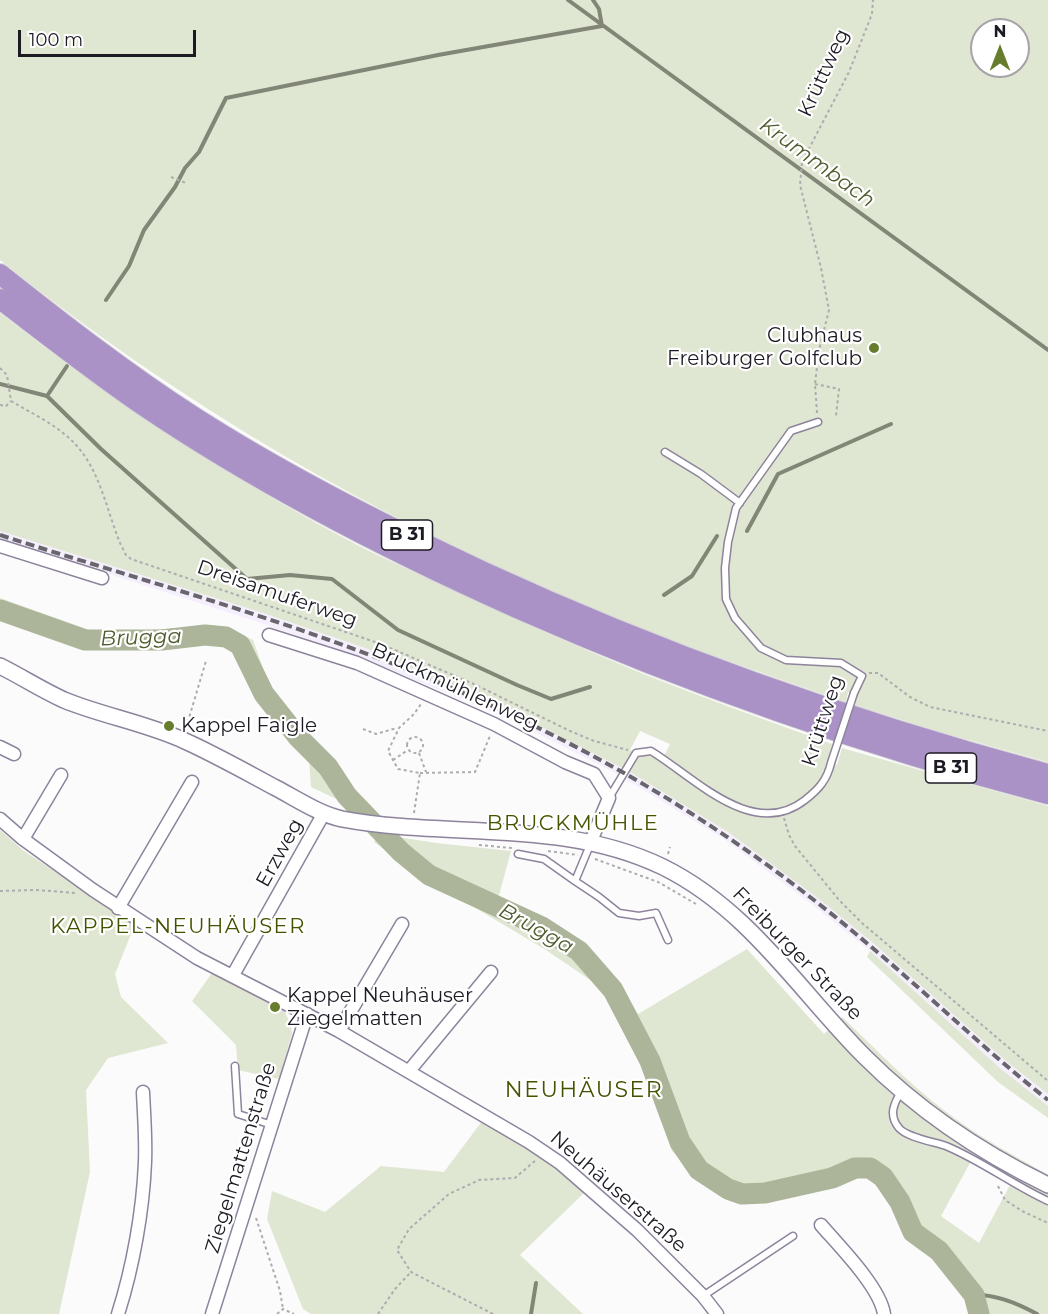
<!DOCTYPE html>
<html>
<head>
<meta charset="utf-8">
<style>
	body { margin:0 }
	#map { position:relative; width:1048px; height:1314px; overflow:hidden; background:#fbfbfb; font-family:Montserrat,sans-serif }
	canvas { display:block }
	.north { position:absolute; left:970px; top:18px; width:60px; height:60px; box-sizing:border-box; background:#fff; border:2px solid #a5a3a7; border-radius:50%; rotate:0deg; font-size:16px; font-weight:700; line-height:24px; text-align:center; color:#1e1a24 }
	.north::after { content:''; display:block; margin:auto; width:21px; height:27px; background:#687c2d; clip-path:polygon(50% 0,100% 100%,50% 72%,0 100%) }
	.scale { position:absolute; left:18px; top:30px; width:178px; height:27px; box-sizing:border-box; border:3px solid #1e1a24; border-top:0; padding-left:8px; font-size:18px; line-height:21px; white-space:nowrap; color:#1e1a24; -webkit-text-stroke:4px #fff; paint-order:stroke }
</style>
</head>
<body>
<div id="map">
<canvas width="1048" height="1314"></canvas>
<div class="north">N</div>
<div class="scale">100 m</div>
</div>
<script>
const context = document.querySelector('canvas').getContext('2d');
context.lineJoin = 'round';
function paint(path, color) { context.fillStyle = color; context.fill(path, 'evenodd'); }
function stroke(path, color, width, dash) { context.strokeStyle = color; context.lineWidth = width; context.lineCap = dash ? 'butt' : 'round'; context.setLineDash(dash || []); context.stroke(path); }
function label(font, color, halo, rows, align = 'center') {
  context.font = font + ' Montserrat,sans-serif'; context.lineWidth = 4.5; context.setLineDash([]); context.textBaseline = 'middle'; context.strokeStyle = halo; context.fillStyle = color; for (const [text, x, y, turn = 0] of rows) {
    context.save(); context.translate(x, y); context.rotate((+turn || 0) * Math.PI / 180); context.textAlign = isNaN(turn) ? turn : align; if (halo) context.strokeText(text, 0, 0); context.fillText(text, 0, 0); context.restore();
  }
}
const built = new Path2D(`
	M0,531L260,612L368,649L516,714L630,772L728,832L819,899L872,942L1007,1062L1048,1094V1106L1001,1069L870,951L814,906L724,839L617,774L511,720L363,658L255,621L0,539Z`);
const green = new Path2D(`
	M0,0H1048V762L940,732L855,705L857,694L848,692L846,702C759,672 672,642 588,607C376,518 179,404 0,260ZM982,30H1018V66H982Z
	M0,313C109,398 223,473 344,538C373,554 404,567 434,581C502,613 571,644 641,673C704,698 768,721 832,744L827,762L837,765L842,748L1048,806V1094L1007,1062L872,942L819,899L728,832L630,772L516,714L368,649L260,612L0,531ZM640,731L670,744L663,758L651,751L636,753L630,750Z
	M0,598L98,633L213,626L233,630L253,640L278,710L320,751L362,801L369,807L347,804L311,787L309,759L270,716L235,647L217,635L115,644L66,641L7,619L0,618Z
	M0,830L24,851L135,924L115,974L121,997L168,1043L108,1058L86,1090L90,1172L59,1314H0Z
	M378,834L436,843L511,851L498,899C519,908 540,917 560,929C592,949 619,982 638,1014L747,949L824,1034L842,1017C876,1049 908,1083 945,1111C977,1136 1013,1155 1048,1175V1314H973L964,1295L937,1262L905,1231L876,1175L858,1171L834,1180L770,1197H733L700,1179L672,1151L637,1053L607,997L596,984L546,950L420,875L374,842ZM971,1161L1010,1185L979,1243L941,1216Z
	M870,951L1001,1069L1048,1106V1118L998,1082L867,957Z
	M212,973L284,1011L291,1024L292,1034L279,1079L238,1070L236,1045L192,1001Z
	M483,1120L555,1165L587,1190L520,1255L583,1314H311L303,1309L267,1219L272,1191L325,1212L381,1166L444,1172Z`);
const stream = new Path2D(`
	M568,0L1048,350
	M106,300L129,266L144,230L175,187L185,168L199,152L226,98L438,55L602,26L599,9L593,0
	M0,384L47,396L101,449L247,579L290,575L332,579L398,630L517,685L551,699L590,687
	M47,396L67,366
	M747,531L778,474L891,424
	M664,595L692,576L717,536
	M974,1295C995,1294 1019,1304 1037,1314
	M531,1314L536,1283`);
const river = new Path2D(`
	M0,610L85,640H162L205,635L226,637L240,645L264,694L298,737L328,767L347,796L401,852L429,875L542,927L579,951L613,990L650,1061L680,1142L699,1170L728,1189L742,1194L765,1193L832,1178L855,1168H870L883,1177L900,1202L913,1232L939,1251L974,1295L979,1314`);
const path = new Path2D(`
	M171,177L186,183
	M0,368L7,375L11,401
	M815,384L839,389L836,416
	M11,401C33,414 59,426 76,445C100,471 107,511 120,543L126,555L131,559L381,644L476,685L570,731L594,741L628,750
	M0,405L6,406L11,401
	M817,413L815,384L819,350L829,310L821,268L800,185L802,162L849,72L872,14L873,0
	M869,673H878L910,697L930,707L1048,731
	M186,728L206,661
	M363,729L376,734L397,728
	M407 745a8 8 0 1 1 16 0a8 8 0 1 1-16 0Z
	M419,753L426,772
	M393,760L408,750
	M420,773L475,772L490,736
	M414,813L420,773L398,769L388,751L399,728L414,714L421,704
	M784,818L789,835L795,846L839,900L862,923L1048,1081
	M479,845L512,848
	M548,851L578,855
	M668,854L670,847
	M595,859L658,882L696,904
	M0,891L37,890L75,893
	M998,1186L1005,1200L1022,1211L1048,1223
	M256,1218L280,1291L283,1309
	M277,1314L283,1309L294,1314
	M378,1314L395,1289L411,1272
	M493,1314L411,1272L397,1250L409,1229L449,1194L479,1180L515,1178L536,1160`);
const service = new Path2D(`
	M818,422L791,431L736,508L728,542L725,568L726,599L735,618L761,648L786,660L841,663L862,676L854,693
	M665,452L701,474L740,503
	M609,798L636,753L651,751C694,777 753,841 805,800C819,789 827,780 831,763
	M590,845L575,881L599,897L619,913L639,916L656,913L668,940
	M518,854L544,859L575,881
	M235,1066L238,1114L272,1125
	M902,1090C894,1103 888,1115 899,1128C906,1137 934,1142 946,1146C982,1161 1013,1185 1048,1201
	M703,1296L793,1236`);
const minor = new Path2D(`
	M0,546L102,578
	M269,635L357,663L494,724L565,762L594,774L609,798L591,841
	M0,747L14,754
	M0,819L23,839L93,890L197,958L339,1031L529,1142L560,1163L637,1230L703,1296L717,1314
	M23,839L61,775
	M118,908L192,782
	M233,975L324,813
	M339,1031L402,924
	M409,1071L491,972
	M821,1225C839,1246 880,1287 884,1314
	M118,1314C133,1267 143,1211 145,1162C146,1139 144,1115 143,1092
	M212,1314L307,1014`);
const tertiary = new Path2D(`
	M0,666C22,677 42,690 64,700C103,716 146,723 185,741C216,755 246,772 276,788C297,799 319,814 342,819C449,839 562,818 663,867C750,910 799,991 865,1057C917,1109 982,1153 1048,1185`);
const trunk = new Path2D(`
	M0,274C63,324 126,373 194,417C286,476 385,526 484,572C666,656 855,722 1048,774
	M0,299C46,334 93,371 141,404C259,484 387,550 517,608C689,684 866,746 1048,794`);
const rail = new Path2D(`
	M0,535C105,569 213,599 318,636C446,681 574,739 689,812C752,852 813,897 869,945C930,996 986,1051 1048,1100`);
const serviceBridge = new Path2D(`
	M831,763L854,693`);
const markers = [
	[874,348,6,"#687c2d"],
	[169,726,6,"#687c2d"],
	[275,1007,6,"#687c2d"]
];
const shields = [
	[407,535,51],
	[951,768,51]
];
const shieldNames = [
	["B 31",407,535],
	["B 31",951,768]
];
const streetNames = [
	["Krüttweg",824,73,-65],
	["Dreisamuferweg",277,594,19],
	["Bruckmühlenweg",455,687,25],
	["Krüttweg",823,721,-72],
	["Erzweg",280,853,-61],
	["Freiburger Straße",797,954,46],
	["Ziegelmattenstraße",241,1158,-73],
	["Neuhäuserstraße",618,1192,41]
];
const poiNames = [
	["Clubhaus",862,336,"right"],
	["Freiburger Golfclub",862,359,"right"],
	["Kappel Faigle",181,726],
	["Kappel Neuhäuser",287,996],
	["Ziegelmatten",287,1019]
];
const waterNames = [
	["Krummbach",817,163,36],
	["Brugga",141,638,-2],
	["Brugga",536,929,29]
];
const neighbourhoodNames = [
	["BRUCKMÜHLE",573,824],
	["KAPPEL-NEUHÄUSER",178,927]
];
const quarterNames = [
	["NEUHÄUSER",584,1091]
];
paint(built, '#f5effd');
paint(green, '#dfe6d1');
stroke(stream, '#818676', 4);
stroke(river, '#acb599', 21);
stroke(service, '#8d839c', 9);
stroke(minor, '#8d839c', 15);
stroke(tertiary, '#8d839c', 18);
stroke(trunk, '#d6d6d8', 22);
stroke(path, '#adacaf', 2, [3, 3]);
stroke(service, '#fff', 6);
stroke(minor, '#fff', 12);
stroke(tertiary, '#fff', 15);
stroke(trunk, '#aa92c7', 20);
stroke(rail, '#68656c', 4, [9, 4.5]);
stroke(serviceBridge, '#8d839c', 9, []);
stroke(serviceBridge, '#fff', 6);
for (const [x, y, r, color] of markers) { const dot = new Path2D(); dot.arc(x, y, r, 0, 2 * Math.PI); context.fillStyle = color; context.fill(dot); stroke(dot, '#fff', 2); }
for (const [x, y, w] of shields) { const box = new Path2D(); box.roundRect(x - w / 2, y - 15, w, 30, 4.5); context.fillStyle = '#fff'; context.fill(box); stroke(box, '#1e1a24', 1.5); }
label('bold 18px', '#1e1a24', null, shieldNames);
label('20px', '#1e1a24', '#fff', streetNames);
label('20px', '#1e1a24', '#fff', poiNames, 'left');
label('italic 21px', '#515d2f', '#fff', waterNames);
context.letterSpacing = '1.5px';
label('21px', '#435401', '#fff', neighbourhoodNames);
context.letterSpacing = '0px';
context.letterSpacing = '1.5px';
label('22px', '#435401', '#fff', quarterNames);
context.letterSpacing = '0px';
</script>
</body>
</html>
